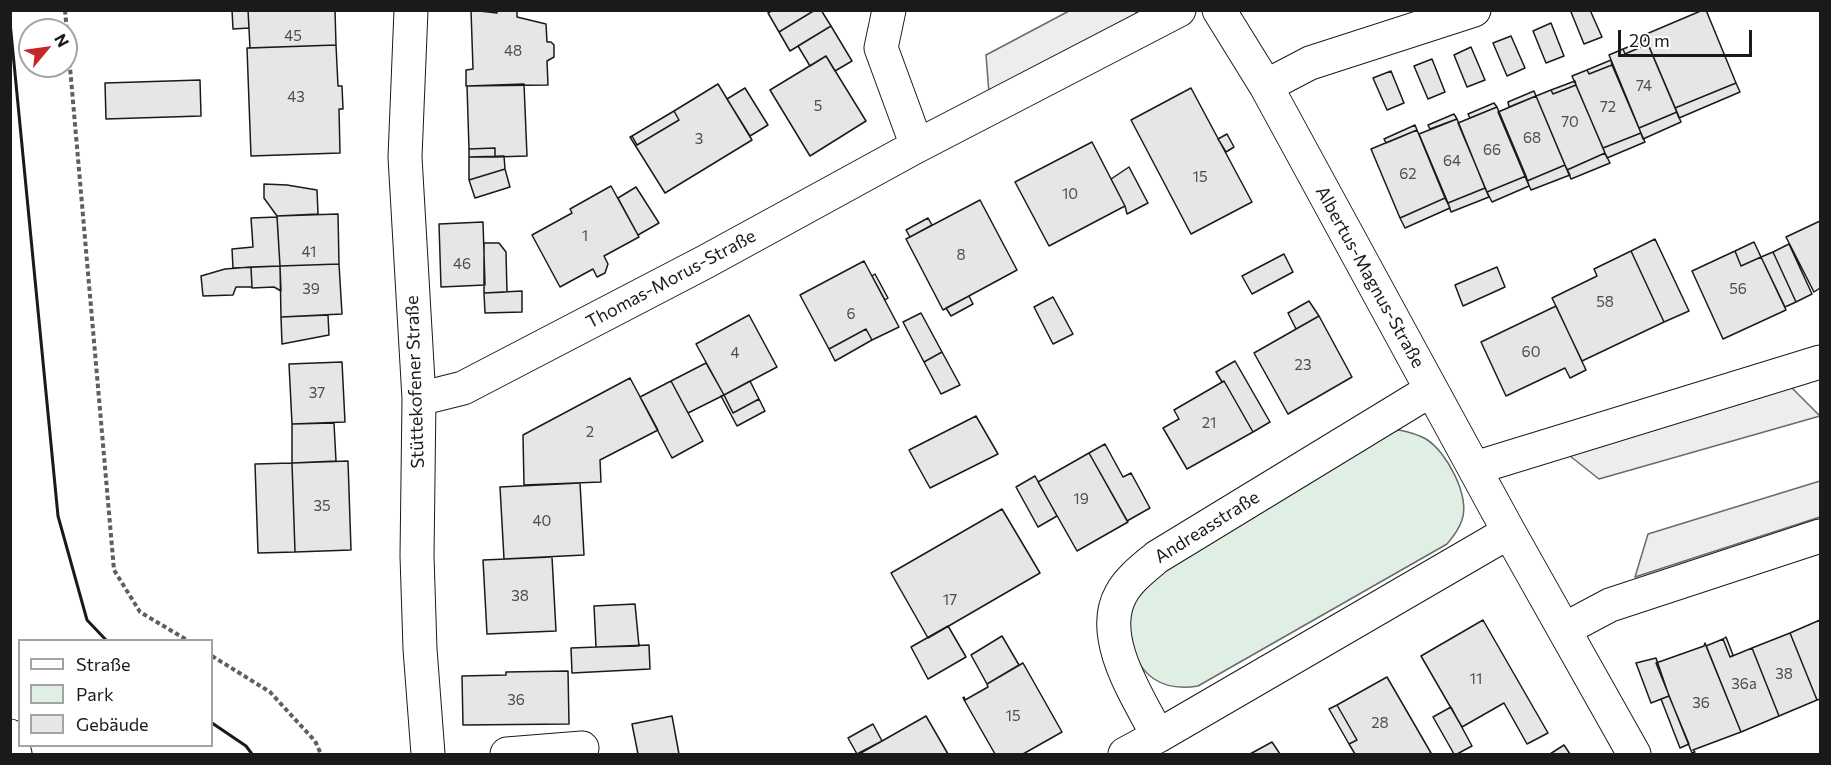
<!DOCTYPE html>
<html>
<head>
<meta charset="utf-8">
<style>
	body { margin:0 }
	#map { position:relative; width:1831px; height:765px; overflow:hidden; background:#fff; font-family:Commissioner,sans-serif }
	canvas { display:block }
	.frame { position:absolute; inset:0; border:12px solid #1a1a1a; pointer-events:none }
	.legend { position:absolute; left:18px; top:639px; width:195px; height:108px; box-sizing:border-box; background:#fff; border:2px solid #a3a3a3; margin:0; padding:8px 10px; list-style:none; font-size:18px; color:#1a1a1a }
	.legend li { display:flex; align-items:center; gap:12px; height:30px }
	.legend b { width:30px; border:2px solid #a3a3a3 }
	.north { position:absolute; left:18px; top:18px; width:60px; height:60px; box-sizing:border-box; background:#fff; border:2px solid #a3a3a3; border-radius:50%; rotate:61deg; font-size:16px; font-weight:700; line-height:24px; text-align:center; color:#1a1a1a }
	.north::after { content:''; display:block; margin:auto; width:21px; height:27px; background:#c62828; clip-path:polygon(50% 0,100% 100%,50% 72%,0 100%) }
	.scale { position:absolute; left:1618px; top:30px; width:134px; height:27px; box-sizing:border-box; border:3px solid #1a1a1a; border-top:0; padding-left:8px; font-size:18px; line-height:21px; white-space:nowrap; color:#1a1a1a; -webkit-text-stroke:4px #fff; paint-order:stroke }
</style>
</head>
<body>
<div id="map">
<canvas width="1831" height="765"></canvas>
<div class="frame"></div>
<ul class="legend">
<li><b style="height:8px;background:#fff"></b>Straße</li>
<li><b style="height:16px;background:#e0efe3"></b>Park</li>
<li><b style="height:16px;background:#e6e6e6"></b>Gebäude</li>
</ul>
<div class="north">N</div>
<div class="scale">20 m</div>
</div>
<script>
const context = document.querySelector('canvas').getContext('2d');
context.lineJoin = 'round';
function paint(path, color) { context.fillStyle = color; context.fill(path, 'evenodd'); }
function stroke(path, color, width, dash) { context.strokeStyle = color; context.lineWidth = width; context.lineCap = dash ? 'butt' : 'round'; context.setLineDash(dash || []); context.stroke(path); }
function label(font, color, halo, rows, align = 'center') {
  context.font = font + ' Commissioner,sans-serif'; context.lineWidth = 4.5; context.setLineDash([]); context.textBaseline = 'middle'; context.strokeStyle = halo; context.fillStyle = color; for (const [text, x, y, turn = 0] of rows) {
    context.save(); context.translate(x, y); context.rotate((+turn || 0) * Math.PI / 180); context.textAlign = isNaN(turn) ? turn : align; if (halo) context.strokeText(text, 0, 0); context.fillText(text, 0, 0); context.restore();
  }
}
const green = new Path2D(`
	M1399,430C1409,432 1417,434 1426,439C1447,452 1470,496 1462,520C1459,529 1453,537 1447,544L1198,686C1163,692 1137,676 1132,640C1130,633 1129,624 1130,617C1132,603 1141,592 1149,580L1385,433Z`);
const parking = new Path2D(`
	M1069,11H1136V14L989,93L986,55Z
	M1791,387L1820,416L1599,479L1565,452Z
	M1820,481V517L1635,577L1648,534Z`);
const building = new Path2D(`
	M232,10H248L249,28L233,29Z
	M248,10H335L336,45L250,48Z
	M471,10L497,13V10H517V17L546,24L547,42H551L554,45V57L547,61L548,85L466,86V70L473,69Z
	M773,10H815L779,32L768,13Z
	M815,10H821L831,26L790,51L779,32Z
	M1574,10H1590L1602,37L1584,44L1571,12Z
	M1703,10H1706L1736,83L1675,108L1644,35Z
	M1551,23L1564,56L1546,63L1533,31Z
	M831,26L852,61L835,71L826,56L810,66L798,46Z
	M1511,36L1525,68L1507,76L1493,43Z
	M1646,40L1648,44L1625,54L1623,49Z
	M1648,44L1677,112L1639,128L1609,55L1623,49L1625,54Z
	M336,45L338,86H342L343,109H339L340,153L251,156L247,48Z
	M1471,47L1485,80L1467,87L1454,55Z
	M826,56L866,121L810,156L770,90Z
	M1432,59L1445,92L1428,99L1414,66Z
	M1611,60L1612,65L1589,74L1587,70Z
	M1612,65L1641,133L1603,148L1572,76L1587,70L1589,74Z
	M1391,71L1404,103L1387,110L1373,78Z
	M200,80L201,116L106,119L105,83Z
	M1575,81L1576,85L1553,94L1551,90Z
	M1736,83L1740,92L1679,118L1675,108Z
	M524,84L527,156L495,157V148L469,149L467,86Z
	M718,84L752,140L665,193L630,137L632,136L637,145L679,120L674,111Z
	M1576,85L1605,153L1567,170L1536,96L1551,90L1553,94Z
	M745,88L768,125L750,136L727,99Z
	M1191,88L1252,202L1191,234L1131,120Z
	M1534,91L1536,96L1509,107L1508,102Z
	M1536,96L1565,165L1527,181L1498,112Z
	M1494,103L1497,107L1470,118L1468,114Z
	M1497,107L1526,176L1487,192L1458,123Z
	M674,111L679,120L637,145L632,136Z
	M1677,112L1681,122L1643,139L1639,128Z
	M1454,114L1457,119L1430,129L1428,125Z
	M1457,119L1485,188L1448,203L1419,134Z
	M1415,125L1417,130L1386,143L1384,139Z
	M1417,130L1445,198L1400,218L1371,149Z
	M1641,133L1645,142L1607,158L1603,148Z
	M1227,134L1234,147L1226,152L1218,139Z
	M1092,142L1125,206L1049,246L1015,182Z
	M495,148V157H469V149Z
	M1605,153L1610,163L1571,179L1567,170Z
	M504,156L505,169L469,180V157Z
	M1565,165L1570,175L1531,190L1527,181Z
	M1129,167L1148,203L1127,214L1125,206L1111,179Z
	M505,169L510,187L475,198L469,180Z
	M1526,176L1529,186L1492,202L1487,192Z
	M264,184L287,185L317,190L318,214L277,216L264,198Z
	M611,186L639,237L604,256L608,264L605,273L597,277L593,269L560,287L532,235L572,213L570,209Z
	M636,187L659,223L638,235L618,198Z
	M1485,188L1489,197L1451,212L1448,203Z
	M1445,198L1450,208L1405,228L1400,218Z
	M980,200L1017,270L943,310L906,239Z
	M338,214L339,264L280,266L277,216Z
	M251,218L277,217L280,266L233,268L232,249L253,247Z
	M928,218L932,225L910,237L906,230Z
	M1820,221V288L1814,292L1786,237Z
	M483,222L485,285L441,287L439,224Z
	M1655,239L1689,311L1664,322L1631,251Z
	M1754,242L1761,257L1741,266L1735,251Z
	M484,243H499L506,252L507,292L484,293Z
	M1789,244L1812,294L1796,302L1773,252Z
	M1631,251L1664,322L1582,361L1552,298L1597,276L1594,269Z
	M1735,251L1741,266L1761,257L1786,310L1723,339L1692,271Z
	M1773,252L1796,302L1785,307L1761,257Z
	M1284,254L1293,272L1252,294L1242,276Z
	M864,261L899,327L872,340L866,329L829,349L800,295Z
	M339,264L342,314L281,317L280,266Z
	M280,266L281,291L274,287L252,288L251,267Z
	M251,267L252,287H236L233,295L203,296L201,276L225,269Z
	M1497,267L1505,287L1463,306L1455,285Z
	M875,274L888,298L885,300L872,276Z
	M522,291V312L485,313L484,293Z
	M969,296L973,304L951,316L946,308Z
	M1053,297L1073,334L1053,344L1034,307Z
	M1309,301L1319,316L1296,329L1288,313Z
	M1556,306L1586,370L1570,378L1565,368L1506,396L1481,342Z
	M921,313L942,352L924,362L903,322Z
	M328,315L329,335L282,344L281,317Z
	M749,315L777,367L724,395L696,344Z
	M1319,316L1352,377L1288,414L1254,353Z
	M866,329L872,340L835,361L829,349Z
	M942,352L960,385L941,394L924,362Z
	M1235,361L1270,422L1253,432L1224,381L1222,382L1216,372Z
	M342,362L345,422L292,424L289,364Z
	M706,363L724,395L688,413L671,381Z
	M630,378L658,430L600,460L601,482L524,485L523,435Z
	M671,381L703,441L672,458L640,397Z
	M750,381L759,399L733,413L724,395Z
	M1224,381L1253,432L1187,469L1163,428L1179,419L1174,410Z
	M724,395L733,413L759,399L765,411L737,426L721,396Z
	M976,416L998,454L930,488L909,450Z
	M334,423L336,461L292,463V424Z
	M1105,444L1123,477L1131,473L1150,508L1127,521L1089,453Z
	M1089,453L1128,522L1077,551L1038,482Z
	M348,461L351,550L295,552L292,463Z
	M292,463L295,552L258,553L255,464Z
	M1035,476L1057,516L1038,527L1016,487Z
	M580,483L584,555L504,559L500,487Z
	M1002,509L1040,573L928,638L891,573Z
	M552,557L556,631L487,634L483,560Z
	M635,604L639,646L596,647L594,606Z
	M1483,620L1548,733L1527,744L1504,703L1462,727L1421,656Z
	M1820,620V699L1817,700L1790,633Z
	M948,626L966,657L928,679L911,647Z
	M1790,633L1817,700L1779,716L1752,648Z
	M1002,636L1019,665L987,684L971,655Z
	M1726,637L1733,655L1730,657L1723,639Z
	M1723,639L1730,657L1752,648L1779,716L1741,732L1706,646Z
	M1705,643L1741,732L1693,750L1695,752L1692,753L1656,663L1704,646Z
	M649,645L650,669L572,673L571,648Z
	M1656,658L1669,696L1651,703L1636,663Z
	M1023,663L1062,732L1023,754H995L963,698L964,697L965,700L988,687L987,684Z
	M568,671L569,724L463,725L462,676L506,675V672Z
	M1387,677L1431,753L1428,754H1355L1349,744L1357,740L1337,705Z
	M1669,696L1689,744L1680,748L1661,699Z
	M1337,705L1357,740L1349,744L1329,709Z
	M1451,707L1472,746L1457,754H1454L1433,717Z
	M672,716L679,754H638L632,724Z
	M926,716L948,754H859L882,741Z
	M873,724L882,741L857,754L848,738Z
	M1272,742L1280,754H1250Z
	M1564,745L1570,754H1550Z`);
const path = new Path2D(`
	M65,10L114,570L140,612L187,640
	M212,656L270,692L315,741L321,754`);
const minor = new Path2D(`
	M411,10L405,157L419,399L417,556L420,649L428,754
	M889,10L881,48L917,146L1179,10
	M1219,10L1266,86L1509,532L1634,754
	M1266,86L1310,63L1474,10
	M1431,390L1157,557C1144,568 1129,579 1121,594C1097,637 1138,697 1158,736L1509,532
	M419,399L463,388L705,262L917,146
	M1475,468L1820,362
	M1565,629L1610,605L1820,536
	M507,754L582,748
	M1125,754L1158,736`);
const major = new Path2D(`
	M10,736L15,754`);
const wall = new Path2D(`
	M10,22L58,516L87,620L106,640
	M212,723L246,746L252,754`);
const numberNames = [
	["45",293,36],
	["48",513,51],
	["74",1644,86],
	["43",296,97],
	["5",818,106],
	["72",1608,107],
	["70",1570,122],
	["68",1532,138],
	["3",699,139],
	["66",1492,150],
	["64",1452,161],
	["62",1408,174],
	["15",1200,177],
	["10",1070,194],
	["1",585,236],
	["41",309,252],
	["8",961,255],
	["46",462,264],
	["39",311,289],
	["56",1738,289],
	["58",1605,302],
	["6",851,314],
	["60",1531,352],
	["4",735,353],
	["23",1303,365],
	["37",317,393],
	["21",1209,423],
	["2",590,432],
	["19",1081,499],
	["35",322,506],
	["40",542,521],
	["38",520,596],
	["17",950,600],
	["38",1784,674],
	["11",1476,679],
	["36a",1744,684],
	["36",516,700],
	["36",1701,703],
	["15",1013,716],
	["28",1380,723]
];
const streetNames = [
	["Albertus-Magnus-Straße",1370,277,61],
	["Thomas-Morus-Straße",671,279,-28],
	["Stüttekofener Straße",415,382,-92],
	["Andreasstraße",1207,527,-32]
];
paint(green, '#e0efe3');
stroke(green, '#6a6a6a', 1.5);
paint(parking, '#ededed');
stroke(parking, '#6a6a6a', 1.5);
paint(building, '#e6e6e6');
stroke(building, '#1a1a1a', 1.5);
stroke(minor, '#1a1a1a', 35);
stroke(major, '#1a1a1a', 35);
stroke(path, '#5f5f5f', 4, [4.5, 3]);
stroke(minor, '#fff', 33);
stroke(major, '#fff', 33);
stroke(wall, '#1a1a1a', 3);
label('15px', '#4d4d4d', null, numberNames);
label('18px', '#1a1a1a', '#fff', streetNames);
</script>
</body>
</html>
